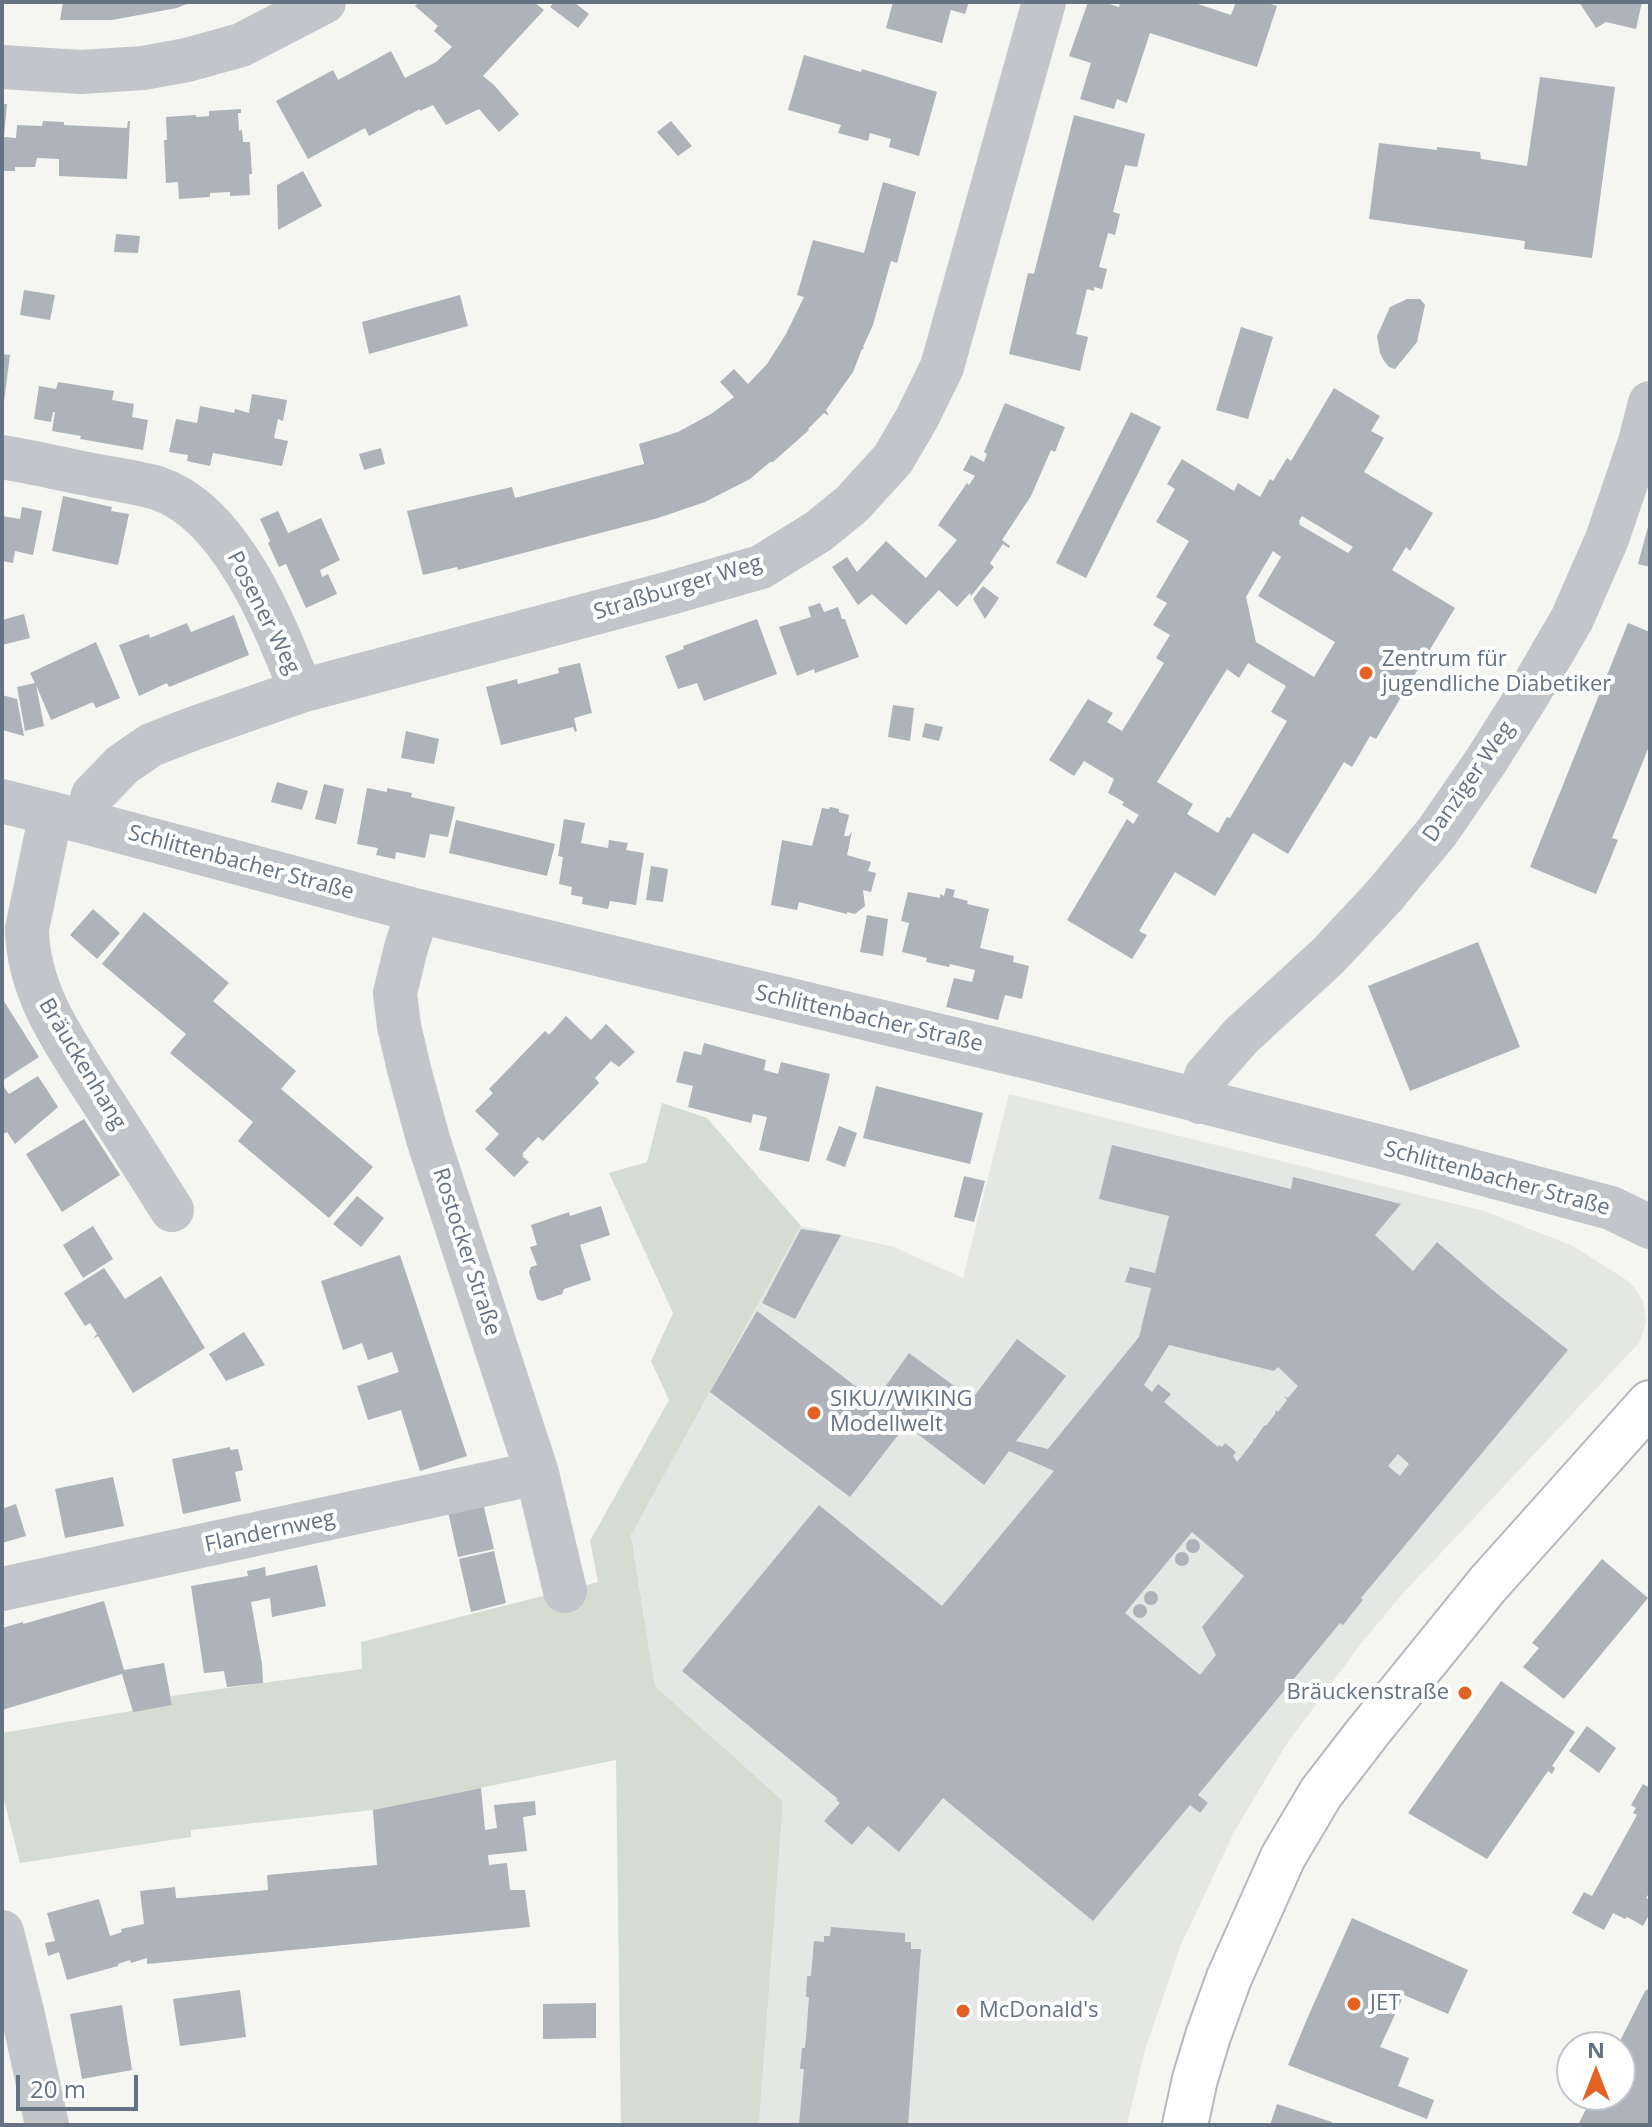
<!DOCTYPE html>
<html>
<head>
<meta charset="utf-8">
<style>
	body { margin:0 }
	#map { position:relative; width:1652px; height:2127px; overflow:hidden; background:#f5f5f1; font-family:"Open Sans",sans-serif }
	canvas { display:block }
	.frame { position:absolute; inset:0; border:4px solid #647282; pointer-events:none }
	.north { position:absolute; left:1556px; top:2031px; width:80px; height:80px; box-sizing:border-box; background:#fff; border:2px solid #c1c7cd; border-radius:50%; rotate:0deg; font-size:22px; font-weight:700; line-height:32px; text-align:center; color:#647282 }
	.north::after { content:''; display:block; margin:auto; width:28px; height:36px; background:#e36123; clip-path:polygon(50% 0,100% 100%,50% 72%,0 100%) }
	.scale { position:absolute; left:16px; top:2075px; width:122px; height:36px; box-sizing:border-box; border:4px solid #647282; border-top:0; padding-left:10px; font-size:24px; line-height:28px; white-space:nowrap; color:#647282; -webkit-text-stroke:6px #fff; paint-order:stroke }
</style>
</head>
<body>
<div id="map">
<canvas width="1652" height="2127"></canvas>
<div class="frame"></div>
<div class="north">N</div>
<div class="scale">20 m</div>
</div>
<script>
const context = document.querySelector('canvas').getContext('2d');
context.lineJoin = 'round';
function paint(path, color) { context.fillStyle = color; context.fill(path, 'evenodd'); }
function stroke(path, color, width, dash) { context.strokeStyle = color; context.lineWidth = width; context.lineCap = dash ? 'butt' : 'round'; context.setLineDash(dash || []); context.stroke(path); }
function label(font, color, halo, rows, align = 'center') {
  context.font = font + ' "Open Sans",sans-serif'; context.lineWidth = 8; context.setLineDash([]); context.textBaseline = 'middle'; context.strokeStyle = halo; context.fillStyle = color; for (const [text, x, y, turn = 0] of rows) {
    context.save(); context.translate(x, y); context.rotate((+turn || 0) * Math.PI / 180); context.textAlign = isNaN(turn) ? turn : align; if (halo) context.strokeText(text, 0, 0); context.fillText(text, 0, 0); context.restore();
  }
}
const built = new Path2D(`
	M1009,1094L1484,1211L1573,1246L1628,1281L1634,1287L1643,1301L1646,1320L1644,1330L1639,1343L1405,1591L1362,1642L1286,1745L1234,1832L1180,1947L1144,2053L1127,2125H759L783,1801L655,1686L631,1534L801,1226L894,1247L963,1278Z`);
const green = new Path2D(`
	M662,1103L707,1118L801,1226L631,1535L655,1686L783,1801L759,2125H621L616,1760L373,1810L191,1830V1837L20,1863L2,1792V1733L172,1704L171,1696L362,1669L361,1642L598,1582L590,1541L669,1400L651,1361L673,1313L609,1173L647,1162Z`);
const building = new Path2D(`
	M63,2H189V3L177,8L112,20H60Z
	M419,2H534L544,10L483,76L494,85L519,114L499,132L479,109L446,125L433,105L420,111V109L369,136L365,128L308,159L276,101L333,70L338,80L391,51L405,78L436,62L452,47L434,31L438,26L415,6Z
	M554,2H574L589,14L578,28L550,7Z
	M893,2H969L965,14L951,10L942,43L886,28Z
	M1088,2H1103L1119,7L1120,2H1192L1231,15L1236,2H1265L1277,6L1257,67L1150,33L1127,103L1117,99L1114,109L1080,99L1091,63L1069,56Z
	M1579,2H1642L1636,29L1606,22L1596,28Z
	M804,55L861,72L862,69L937,92L919,156L889,147L891,139L870,133L868,141L838,133L841,125L788,110Z
	M1540,77L1615,87L1592,258L1524,249L1525,241L1369,219L1379,143L1437,150V147L1480,152L1481,159L1527,166Z
	M2,104H7L4,137L16,138L17,125L42,126L43,121L64,122V125L127,128L128,121H130L127,179L59,176V159L37,158L35,167H15V171H2Z
	M241,109V113H238L239,131L242,130L243,142H250L252,174H249L250,195L230,196V192L210,193V197L179,199L178,182L166,183L164,140H167L166,117L196,115V117L209,116V111Z
	M1074,115L1145,134L1137,167L1125,165L1113,212L1120,214L1115,235L1108,233L1099,267L1107,269L1102,289L1094,287V291L1087,289L1076,334L1088,337L1080,371L1009,354L1028,273L1034,274Z
	M671,121L692,146L678,156L657,132Z
	M303,171L322,206L278,230L277,185Z
	M883,182L916,192L897,263L891,261L873,325L863,347L864,349H862L853,372L826,410L829,416L824,413L808,429L809,430L773,462H770L750,479L705,502L658,518L458,570L457,567L423,575L407,511L512,487L515,498L644,464L639,444L678,432L711,414L734,397L720,382L734,369L748,384L767,364L786,334L804,297L797,295L813,240L864,253Z
	M116,234L140,236L138,253L114,252Z
	M24,290L55,295L50,320L20,315Z
	M460,295L468,326L369,354L362,322Z
	M1407,299H1420L1425,305L1417,342L1395,369L1389,367L1384,361L1380,353L1377,336L1390,307Z
	M1241,327L1273,337L1248,419L1216,410Z
	M2,354L10,355L4,402H2Z
	M58,382L114,391L112,400L134,404L132,417L148,420L143,450L80,439L81,436L52,431L55,412H53L51,422L34,419L39,386L56,389Z
	M1334,388L1380,416L1371,431L1384,438L1364,472L1433,513L1410,551L1406,547L1392,570L1455,608L1376,739L1370,736L1352,767L1344,762L1288,854L1253,833L1215,896L1175,872L1139,931L1147,935L1132,959L1067,920L1127,819L1133,824L1139,815L1122,805L1124,802L1108,793L1114,779L1084,761L1074,776L1049,760L1088,699L1113,713L1107,722L1122,731L1164,663L1156,658L1170,635L1153,625L1167,603L1156,597L1189,541L1156,522L1175,489L1167,484L1182,459L1234,491L1238,483L1260,497L1270,479L1273,481L1287,458L1291,461ZM1302,516L1353,547L1348,553L1300,525L1299,521ZM1273,551L1281,557L1258,596L1335,642L1314,677L1256,642L1246,597ZM1248,663L1286,686L1271,712L1287,721L1230,818L1227,817L1218,833L1187,814L1193,804L1157,782L1227,669L1239,678Z
	M252,394L287,400L283,421L278,419L274,438L288,441L282,466L213,453L210,466L187,461L188,455L169,452L176,419L197,423L200,406L234,413L235,409L249,413Z
	M1005,403L1065,427L1055,452L1051,450L1031,496L1002,540L1010,546L1009,548L1003,544L990,563L994,567L971,596L970,593L957,607L939,590L906,625L872,594L858,605L832,567L847,557L857,572L886,541L926,578L957,540L938,525L967,483L969,485L975,476L963,470L971,455L984,462L987,454L984,452Z
	M1131,412L1161,427L1086,578L1056,563Z
	M381,448L385,464L364,470L359,454Z
	M63,496L112,507L111,511L129,514L118,565L52,551Z
	M22,507L42,511L33,555L15,551L13,563L2,561V516L20,519Z
	M278,511L288,533L321,518L340,560L320,570L322,577L328,574L337,594L306,608L286,564L279,567L268,543L270,541L260,519Z
	M1649,523H1650V567L1638,564Z
	M983,586L999,598L985,619L973,599Z
	M820,603L824,612L838,607L842,619H845L859,657L815,673L814,669L797,676L779,627L811,617L808,607Z
	M24,614L30,638L2,645V620Z
	M234,615L249,655L169,687L167,683L139,696L119,645L149,634L150,638L187,623L191,632Z
	M757,619L777,674L704,701L697,683L678,689L665,656L684,649L683,646Z
	M1628,623L1650,632V744L1612,838L1618,840L1596,894L1530,867Z
	M96,642L120,698L96,708L93,702L51,720L36,685L44,726L25,731L17,687L35,683L30,673Z
	M580,663L592,713L574,718L577,731L575,732L573,727L501,745L486,687L517,679L518,684L559,673L558,668Z
	M2,695L17,699L24,736L2,730Z
	M893,705L914,708L910,741L888,737Z
	M925,723L943,727L939,741L922,737Z
	M406,731L439,739L434,764L401,758Z
	M277,782L308,791L302,810L271,802Z
	M324,784L344,789L336,824L315,819Z
	M367,788L387,792V788L412,793L411,797L455,807L448,837L430,834L425,858L396,852L395,859L376,855L378,848L357,844Z
	M830,807L839,809V812L849,815L844,836H849L852,831L847,855L871,862L868,871L876,873L871,892L863,890L865,906L855,914L847,912V914L799,902L797,910L771,905L782,840L812,846L822,808L829,809Z
	M564,819L585,823L581,843L608,848L609,840L628,843L626,850L644,853L636,905L610,901L608,909L582,904L583,897L571,895L572,887L559,884L563,857L558,856Z
	M456,820L555,844L547,876L449,853Z
	M651,866L668,869L663,902L646,900Z
	M946,888L955,890L953,897L968,901L967,904L989,909L980,948L1014,956L1013,962L1029,966L1022,999L1005,995L998,1020L946,1007L954,978L972,982L975,970L950,964L949,967L926,962L927,958L902,952L909,923L901,921L908,892L940,898V894L944,896Z
	M93,909L120,933L97,959L70,935Z
	M144,912L229,983L213,1001L296,1071L281,1089L373,1167L329,1218L238,1141L253,1122L170,1053L186,1034L102,964Z
	M867,915L888,919L883,956L860,952Z
	M1478,942L1520,1047L1410,1091L1368,986Z
	M2,998L39,1057L2,1081Z
	M566,1016L591,1040L606,1024L635,1052L619,1067L611,1061L595,1078L599,1083L580,1103L543,1141L538,1137L522,1154L524,1155L522,1156L529,1162L514,1177L485,1149L499,1134L475,1111L493,1093L489,1089L545,1031L549,1035Z
	M704,1043L766,1060L764,1070L778,1074L781,1062L830,1074L809,1162L759,1150L767,1117L753,1114L751,1123L688,1107L693,1086L676,1082L684,1051L701,1055Z
	M38,1076L58,1107L15,1144L7,1132L3,1134L2,1132V1084L9,1094Z
	M876,1086L983,1113L970,1164L863,1138Z
	M84,1119L120,1175L62,1212L26,1154Z
	M839,1126L857,1133L845,1167L826,1160Z
	M1112,1145L1291,1189L1293,1177L1401,1204L1375,1235L1413,1271L1437,1242L1490,1288L1568,1350L1361,1598L1363,1600L1343,1625L1340,1623L1198,1795L1208,1803L1200,1813L1190,1805L1093,1921L943,1798L899,1852L868,1826L852,1845L824,1821L840,1803L836,1800L838,1799L682,1671L819,1505L942,1606L1054,1471L1009,1451L984,1485L906,1425L850,1497L710,1392L757,1311L875,1401L909,1353L972,1399L1017,1339L1066,1376L1016,1441L1048,1449L1139,1337L1151,1288L1125,1282L1130,1267L1155,1273L1169,1216L1099,1199ZM1169,1345L1274,1371L1278,1367L1298,1386L1288,1398L1284,1396L1287,1400L1278,1412L1276,1410L1275,1414L1266,1426L1265,1425L1263,1427L1255,1439L1254,1438L1253,1442L1237,1462L1233,1456L1236,1452L1225,1443L1222,1447L1219,1445L1218,1447L1164,1402L1171,1394L1158,1384L1152,1392L1144,1385ZM1398,1454L1409,1464L1400,1476L1388,1466ZM1192,1532L1244,1576L1202,1627L1216,1655L1200,1675L1125,1613Z
	M964,1176L985,1181L974,1222L954,1217Z
	M357,1196L384,1218L361,1247L333,1224Z
	M601,1206L610,1235L580,1245L591,1280L564,1289L562,1294L542,1301L537,1299L529,1272L531,1267L537,1265L530,1247L537,1245L531,1225L569,1212L570,1216Z
	M93,1226L113,1259L83,1278L63,1245Z
	M801,1229L841,1235L795,1319L762,1303Z
	M400,1255L467,1456L420,1471L401,1410L368,1420L357,1386L399,1372L392,1352L368,1360L362,1343L343,1350L321,1281Z
	M104,1268L125,1299L161,1276L205,1348L133,1393L98,1336L93,1339L97,1334L90,1323L85,1326L64,1293Z
	M244,1332L265,1365L226,1381L209,1354Z
	M230,1447V1450L238,1449L243,1470L235,1472L241,1501L183,1514L172,1459Z
	M113,1477L124,1526L65,1538L55,1489Z
	M482,1499L494,1549L458,1557L447,1507Z
	M16,1504L26,1536L2,1543V1509Z
	M1186 1546a7 7 0 1 1 14 0a7 7 0 1 1-14 0Z
	M494,1551L506,1603L471,1612L459,1559Z
	M1175 1559a7 7 0 1 1 14 0a7 7 0 1 1-14 0Z
	M1602,1559L1648,1598L1564,1699L1523,1667L1539,1648L1532,1643Z
	M317,1565L326,1606L272,1617L270,1598L251,1602L262,1664L263,1683L227,1687L224,1671L204,1673L191,1586L248,1576L247,1571L265,1567L266,1576Z
	M1144 1598a7 7 0 1 1 14 0a7 7 0 1 1-14 0Z
	M104,1601L124,1670L164,1663L172,1705L133,1712L122,1674L2,1710V1628L23,1622V1624Z
	M1133 1611a7 7 0 1 1 14 0a7 7 0 1 1-14 0Z
	M1501,1681L1575,1732L1552,1766L1555,1768L1552,1774L1548,1771L1487,1859L1408,1813Z
	M1587,1726L1616,1748L1599,1773L1569,1751Z
	M1643,1784L1650,1788V1892L1646,1898L1650,1900V1913L1643,1926L1627,1917L1625,1919L1613,1913L1604,1930L1572,1913L1584,1892L1592,1896L1616,1853L1637,1815L1633,1813L1636,1808L1631,1805Z
	M481,1788L485,1830L497,1828L494,1805L535,1801L536,1815L523,1817L527,1851L488,1855L489,1865L507,1863L510,1890H525L530,1927L147,1964V1958L131,1963L130,1960L118,1964V1966L67,1980L59,1952L48,1956L45,1943L55,1941L47,1913L99,1899L110,1936L122,1932L121,1929L144,1924L140,1891L175,1887L176,1898H180L268,1890L267,1875L377,1865L373,1810Z
	M1352,1918L1468,1970L1448,2014L1404,1995L1380,2047L1409,2058L1398,2086L1434,2100L1427,2119L1288,2065L1307,2019Z
	M831,1927L905,1933V1942H911V1949H921L908,2125H799L804,2069H800L802,2048H805L806,2038L809,1997H806L807,1976H811L814,1941L824,1942V1936H830Z
	M1650,1988V2125H1578L1593,2095H1620V2047H1617L1645,1991Z
	M240,1990L246,2037L180,2046L173,1999Z
	M596,2003V2038L543,2039V2004Z
	M122,2005L132,2070L82,2079L70,2014Z
	M1277,2104L1332,2122L1331,2125H1270Z`);
const street = new Path2D(`
	M2,67L81,72L143,68L187,60L241,45L324,2
	M2,457C32,462 62,469 92,475C113,479 136,482 157,488C231,512 275,625 301,691
	M2,801L85,822L93,795L122,765L151,745L192,729L301,691L670,593L761,567L819,531L852,504L893,459L917,418L942,367L1044,2
	M51,813L27,929C28,993 66,1044 99,1096C124,1134 148,1172 172,1210
	M85,822L418,911L1032,1058L1401,1152L1611,1208L1650,1227
	M418,911L406,948L395,993L399,1026L409,1069L428,1139L537,1473L565,1591
	M1200,1102L1206,1076L1241,1036L1328,956L1384,896L1437,832L1486,761L1529,693L1572,619L1607,539L1640,442L1650,403
	M2,1589L537,1473
	M2,1932L23,2015L47,2125`);
const primary = new Path2D(`
	M1185,2125L1195,2079L1208,2036L1229,1978L1283,1857L1321,1793L1368,1732L1488,1584L1650,1403`);
const markers = [
	[1366,673,8,"#e36123"],
	[814,1413,8,"#e36123"],
	[1465,1693,8,"#e36123"],
	[1354,2004,8,"#e36123"],
	[963,2011,8,"#e36123"]
];
const streetNames = [
	["Straßburger Weg",678,588,-17],
	["Posener Weg",263,613,63],
	["Danziger Weg",1469,782,-55],
	["Schlittenbacher Straße",241,863,15],
	["Schlittenbacher Straße",869,1019,13],
	["Bräuckenhang",82,1064,59],
	["Schlittenbacher Straße",1497,1179,15],
	["Rostocker Straße",466,1252,72],
	["Flandernweg",270,1532,-12]
];
const poiNames = [
	["Zentrum für",1382,660],
	["jugendliche Diabetiker",1382,685],
	["SIKU//WIKING",830,1400],
	["Modellwelt",830,1425],
	["Bräuckenstraße",1449,1693,"right"],
	["JET",1370,2004],
	["McDonald's",979,2011]
];
paint(built, '#e5e7e5');
paint(green, '#d5dcd2');
paint(building, '#adb3b9');
stroke(primary, '#b5b9bd', 48);
stroke(street, '#c2c5c9', 44);
stroke(primary, '#fff', 44);
for (const [x, y, r, color] of markers) { const dot = new Path2D(); dot.arc(x, y, r, 0, 2 * Math.PI); context.fillStyle = color; context.fill(dot); stroke(dot, '#fff', 3); }
label('22px', '#647282', '#fff', streetNames);
label('22px', '#647282', '#fff', poiNames, 'left');
</script>
</body>
</html>
